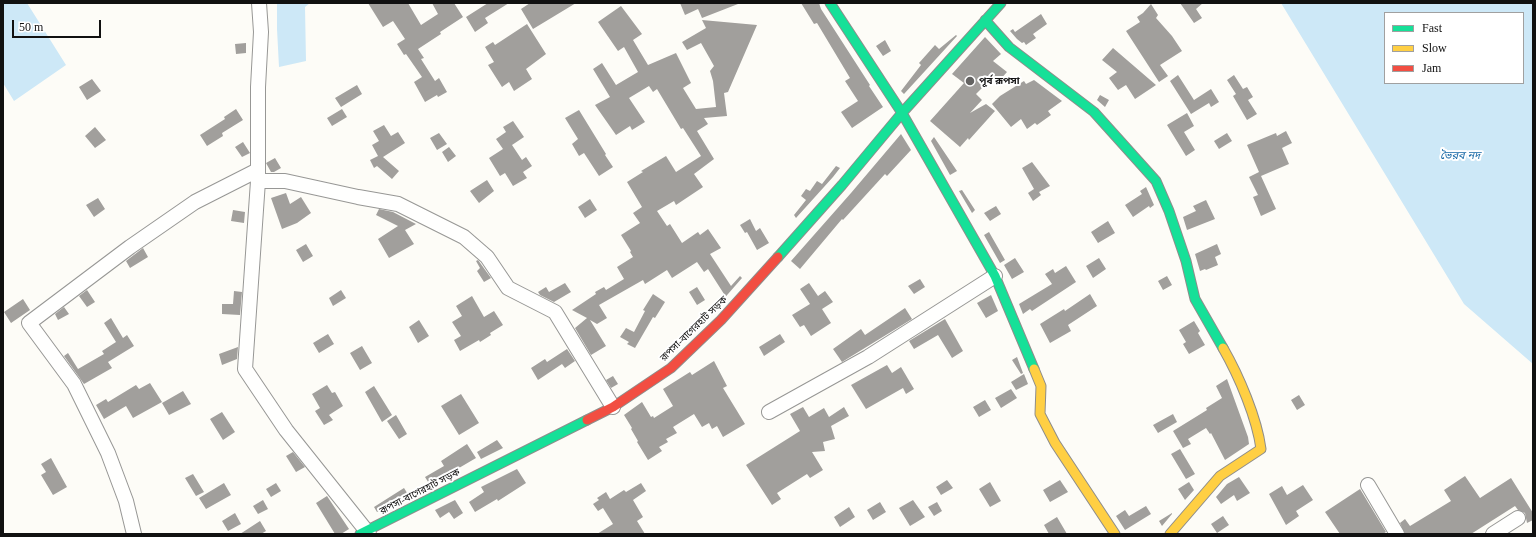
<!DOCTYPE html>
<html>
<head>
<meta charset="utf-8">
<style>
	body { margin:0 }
	#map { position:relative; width:1536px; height:537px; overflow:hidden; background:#fdfcf7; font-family:"Times New Roman",serif }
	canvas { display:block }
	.frame { position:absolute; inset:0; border:4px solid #111; pointer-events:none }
	.legend { position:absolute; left:1384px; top:12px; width:140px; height:72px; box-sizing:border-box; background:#fff; border:1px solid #a0a0a0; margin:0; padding:5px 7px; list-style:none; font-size:12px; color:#111 }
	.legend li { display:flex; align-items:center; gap:8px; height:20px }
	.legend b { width:20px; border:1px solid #a0a0a0 }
	.scale { position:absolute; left:12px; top:20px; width:89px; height:18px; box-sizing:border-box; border:2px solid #111; border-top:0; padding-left:5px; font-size:12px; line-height:14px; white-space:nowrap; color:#111; -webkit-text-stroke:3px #fff; paint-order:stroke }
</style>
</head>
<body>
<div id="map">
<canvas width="1536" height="537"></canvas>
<div class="frame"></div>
<ul class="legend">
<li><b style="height:5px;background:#16e098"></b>Fast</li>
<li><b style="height:5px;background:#ffcf43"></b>Slow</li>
<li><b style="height:5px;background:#f24e42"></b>Jam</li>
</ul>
<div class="scale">50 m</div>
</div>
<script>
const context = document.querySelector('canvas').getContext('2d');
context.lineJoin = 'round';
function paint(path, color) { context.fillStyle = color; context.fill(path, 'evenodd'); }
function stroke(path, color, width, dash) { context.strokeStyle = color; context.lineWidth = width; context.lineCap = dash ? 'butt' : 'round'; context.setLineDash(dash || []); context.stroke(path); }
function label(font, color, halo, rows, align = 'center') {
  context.font = font + ' "Times New Roman","Noto Sans Bengali",serif'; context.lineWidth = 4; context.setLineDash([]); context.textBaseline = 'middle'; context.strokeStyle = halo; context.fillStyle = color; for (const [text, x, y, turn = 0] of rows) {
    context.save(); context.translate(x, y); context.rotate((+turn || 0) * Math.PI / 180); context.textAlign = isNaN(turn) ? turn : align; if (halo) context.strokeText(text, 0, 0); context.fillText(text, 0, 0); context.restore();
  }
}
const water = new Path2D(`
	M3,3H27L66,65L14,101L3,83Z
	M277,3H310L305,7L306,61L279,67L277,29Z
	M1281,3H1533V364L1464,304ZM1385,13H1523V83H1385Z`);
const building = new Path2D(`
	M368,3H408L421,25L438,14L432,3H454L463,17L440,32L441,34L418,49L424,58L421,59L435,81L439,78L447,92L438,97L437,95L425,102L414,82L422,77L406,54L404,55L397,44L405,39L393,21L383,27Z
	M488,3H509L485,18L488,23L475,32L466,17Z
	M530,3H576L533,29L521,9Z
	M680,3H737L738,4L702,18L698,9L685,15Z
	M801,3H819L821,9L870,85L869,86L883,107L852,128L841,112L858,101L845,81L850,78L817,23L814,24Z
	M1180,3H1203L1196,9L1202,18L1194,23Z
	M1151,4L1158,15L1156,18L1172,36L1182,51L1160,65L1168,76L1159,82L1126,31L1140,22L1137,17L1143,13Z
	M621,6L642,34L633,40L648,65L676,53L691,83L683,88L696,109L716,107L713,81L710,71L714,66L701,43L687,50L682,42L706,28L702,20L757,25L728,92L724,93L727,116L704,118L708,124L697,131L714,159L694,174L703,187L676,205L674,201L657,211L667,226L670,224L682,243L698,232L700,235L708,229L721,248L710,254L731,286L740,276L742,278L721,302L719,300L724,294L708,269L704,272L697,262L672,278L667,270L645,284L643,280L599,305L607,318L597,324L590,320L606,346L591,355L575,328L587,318L572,310L596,294L595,292L604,287L606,290L624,279L617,267L633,257L630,252L631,251L621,235L640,223L633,213L642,207L627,182L643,172L641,171L666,156L676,172L701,156L683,128L681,129L657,89L653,92L649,86L629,98L645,122L632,130L630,126L616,135L595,105L610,97L593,69L602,63L616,85L638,72L624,47L618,51L598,22Z
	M1041,14L1047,24L1033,34L1036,38L1026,45L1024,42L1022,43L1017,39L1010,31L1013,29L1015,32Z
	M527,24L546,54L526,69L532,79L514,91L509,82L502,87L488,65L494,62L485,47L493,42L495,45Z
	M956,35L957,36L904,94L901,91L921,65L919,63L935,45L939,49Z
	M985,37L1001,54L993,61L1007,72L998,82L993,77L976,94L982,100L970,113L986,104L995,111L969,140L968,138L960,147L930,121L964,83L952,74Z
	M885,40L891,51L883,56L876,46Z
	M246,43V53L236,54L235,44Z
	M1113,48L1156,85L1135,99L1126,85L1118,90L1109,78L1117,72L1102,60Z
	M1178,75L1194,100L1211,89L1219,102L1211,107L1209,103L1191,114L1170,81Z
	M1234,75L1243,89L1247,87L1253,97L1248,100L1257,114L1247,120L1233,96L1236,94L1227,80Z
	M92,79L101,91L87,100L79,87Z
	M1034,80L1062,101L1048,111L1051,115L1037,125L1035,123L1027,129L1021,119L1011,127L992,104L1000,96L1024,81L1026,84Z
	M357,85L362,94L341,107L335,98Z
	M1100,95L1109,100L1105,107L1097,100Z
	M236,109L243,120L222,133L223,136L207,146L200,135L225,119L224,117Z
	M342,109L347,117L332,126L327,118Z
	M579,110L606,154L605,155L613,167L599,176L584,153L579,156L572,144L578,139L565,118Z
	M1187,113L1194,126L1184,132L1195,150L1186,156L1167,125Z
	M513,121L524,137L512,145L522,160L526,157L532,166L523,172L527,178L513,186L505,173L500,176L489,158L503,149L496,139L506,132L503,127Z
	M384,125L391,136L398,132L405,143L383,157L399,171L392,179L377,166L374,168L370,160L378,156L372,145L379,141L373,131Z
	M95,127L106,140L95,148L85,136Z
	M1286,131L1292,143L1282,148L1289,164L1261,176L1276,209L1261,216L1253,197L1258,195L1249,177L1259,172L1247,145L1276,133L1277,136Z
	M439,133L447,144L437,150L430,138Z
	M1227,133L1232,141L1219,149L1214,141Z
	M901,134L911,150L887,176L885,174L843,220L842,219L800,269L791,261L851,193Z
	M934,137L957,171L950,175L931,141Z
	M243,142L250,153L242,157L235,147Z
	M449,147L456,156L448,162L442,152Z
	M275,158L281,168L274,172H271L266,163Z
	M1032,162L1050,186L1039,192L1041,195L1033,201L1028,193L1034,189L1022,168Z
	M836,166L840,168L833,177L796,218L794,215L806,200L801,196L806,189L810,191L817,181L822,184Z
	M487,180L494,191L479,203L470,191Z
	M1146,187L1154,205L1150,208L1149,206L1133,217L1125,205L1142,194L1140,191Z
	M962,190L975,210L972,213L959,191Z
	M286,193L290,204L301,197L311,213L297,223L282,229L271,198Z
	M98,198L105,209L94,217L86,205Z
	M590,199L597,210L585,218L578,207Z
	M1206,200L1215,219L1187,230L1183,217L1196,211L1193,206Z
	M996,206L1001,214L990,221L984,213Z
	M379,209L393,212L416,224L405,230L414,244L389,258L378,239L398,226L376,215Z
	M233,210L245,212L244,223L231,221Z
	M750,219L756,231L760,228L769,243L757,250L747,232L745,233L740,225Z
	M1108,221L1115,233L1098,243L1091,232Z
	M989,232L1005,260L1000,263L984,235Z
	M306,244L313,256L303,262L296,250Z
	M1217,244L1221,254L1215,257L1218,265L1206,270L1205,269L1200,271L1195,254Z
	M143,248L148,257L130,268L126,261Z
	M1015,258L1024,272L1012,279L1004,265Z
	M1099,258L1106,269L1093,278L1086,266Z
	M478,260L491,278L484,282L477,271L480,268L476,261Z
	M1066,266L1076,282L1032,311L1030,309L1023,314L1019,304L1052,284L1045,274L1053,269L1055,273Z
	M1167,276L1172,285L1163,290L1158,281Z
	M920,279L925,287L914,294L908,286Z
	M565,283L571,292L554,302L540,295L538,292L546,287L549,292Z
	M809,283L818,296L825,291L833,302L822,309L831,323L811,336L804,325L800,327L792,315L810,304L800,289Z
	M697,287L705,300L697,305L689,292Z
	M87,290L95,302L87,307L79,296Z
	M341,290L346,298L333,306L329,298Z
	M234,291L242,292L240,315L222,314V304H233Z
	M653,294L665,302L655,318L653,317L635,348L627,344L629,342L620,337L626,328L634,332L645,311L643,310Z
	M1090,294L1097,306L1068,325L1071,331L1050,343L1040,324L1064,309L1065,311Z
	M991,295L998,311L986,318L977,303Z
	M472,296L484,317L494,311L503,325L490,333L491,335L480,342L479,340L460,351L454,340L461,336L452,322L462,316L456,306Z
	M23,299L30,310L11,323L4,312Z
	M64,307L69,314L58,320L55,314Z
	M905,308L912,319L842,362L833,349L861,329L865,335Z
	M111,318L123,338L127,335L134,346L108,362L112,368L84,384L64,356L68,353L78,369L104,354L102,351L116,342L104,323Z
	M945,319L963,351L952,358L938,335L914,349L909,341Z
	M419,320L429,336L418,343L409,327Z
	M1194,321L1200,331L1198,333L1205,345L1189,354L1183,344L1186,342L1179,330Z
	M328,334L334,344L319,353L313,343Z
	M780,334L785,342L764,356L759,347Z
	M362,346L372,363L360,370L350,353Z
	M238,347L237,359L222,365L219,354Z
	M567,349L575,361L565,368L562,364L538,380L531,368L545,359L547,362Z
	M1017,357L1023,373L1021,374L1012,360Z
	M714,361L727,386L723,388L745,424L723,437L717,426L712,429L709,423L702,427L694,414L673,427L677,433L666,439L668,442L659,447L662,451L648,460L637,442L638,441L631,429L632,428L624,415L642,402L651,417L653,416L654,418L673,406L663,389L690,372L692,375Z
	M887,365L892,373L901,367L914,389L906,394L903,388L866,409L851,385Z
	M1024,374L1028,384L1016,390L1011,382Z
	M613,376L618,384L611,388L606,380Z
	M1227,379L1248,437L1249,444L1225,460L1211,433L1210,434L1206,428L1188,439L1191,444L1183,448L1173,431L1207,410L1206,408L1222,398L1216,386Z
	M150,383L162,402L133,418L126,406L104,419L96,405L106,399L108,402L136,385L139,389Z
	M327,385L332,393L335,392L343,406L329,415L333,420L324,425L315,411L320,408L312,394Z
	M374,386L392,415L382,422L365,392Z
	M1011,389L1017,398L1001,408L995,398Z
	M183,391L191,404L169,415L162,403Z
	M461,394L479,423L459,435L441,406Z
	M1299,395L1305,405L1297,410L1291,400Z
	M985,400L991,410L979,417L973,407Z
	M803,407L809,417L824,408L829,417L844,407L849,416L831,426L835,439L823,442L825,451L812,452L823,470L810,478L807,474L777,493L781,499L772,505L746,465L800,431L790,414Z
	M222,412L235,432L223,440L210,419Z
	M1173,414L1177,422L1158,433L1153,425Z
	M396,415L407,434L399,439L387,421Z
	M497,440L503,448L481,459L477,452Z
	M467,444L476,458L430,485L425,477L444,466L441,461Z
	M1180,449L1195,474L1186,479L1171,454Z
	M293,452L305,467L296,472L286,456Z
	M51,458L67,487L53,495L41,475L46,472L41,464Z
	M517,469L526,483L498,501L497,499L475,512L469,502L484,492L481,487Z
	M193,474L204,492L196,496L185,478Z
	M1465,476L1480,498L1511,478L1533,513V520L1527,523L1525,513L1518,510L1515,506L1471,534H1405L1400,523L1405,519L1410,526L1451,501L1444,490Z
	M1239,477L1250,493L1237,501L1234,495L1221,504L1216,497L1227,484Z
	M947,480L953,488L941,495L936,487Z
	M1060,480L1068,492L1050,502L1043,490Z
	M990,482L1001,501L990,507L979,489Z
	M1189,482L1194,490L1185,500L1178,489Z
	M224,483L231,495L206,509L199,498Z
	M276,483L281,491L271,497L266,489Z
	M641,483L646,491L633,500L643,517L637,521L645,534H597L613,524L603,508L598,511L593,504L599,500L597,498L606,492L610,499L624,490L626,492Z
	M1303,485L1313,500L1296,511L1299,516L1286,525L1269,494L1282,486L1287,495Z
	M404,488L409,496L377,512L374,507Z
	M1360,489L1386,532L1383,534H1340L1325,512Z
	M327,496L349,529L341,534H335L316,503Z
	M263,500L268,509L258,514L253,506Z
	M455,500L463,513L454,519L449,512L440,518L435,510Z
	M913,500L925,517L910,526L899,508Z
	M880,502L886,512L873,520L867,510Z
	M937,502L942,511L934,516L928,507Z
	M1146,506L1151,514L1125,530L1116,516L1125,510L1129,516Z
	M849,507L855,517L840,527L834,517Z
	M235,513L241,524L228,531L222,521Z
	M1172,513V514L1162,526L1159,521Z
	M1223,516L1229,525L1217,533L1211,524Z
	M1057,517L1067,534H1049L1044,525Z
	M260,521L266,531L261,534H240Z`);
const street = new Path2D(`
	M259,3L261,32L258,87V181L245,369L286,430L369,534
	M258,181H285L358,197L398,204L464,237L487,257L508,288L555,312L613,407
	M769,412L868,357L995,276
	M1368,485L1397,534
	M134,534L126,501L108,453L74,384L29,323L130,247L195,202L258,170
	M1493,534L1518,518`);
const fast = new Path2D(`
	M830,3L902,113L995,276L1034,369
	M985,20L1009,47L1094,112L1156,181L1169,211L1186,261L1195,299L1223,348
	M902,113L1001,3
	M778,257L842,185L902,113
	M360,534L587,420`);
const slow = new Path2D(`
	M1034,369L1041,386L1040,414L1055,443L1115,534
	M1170,534L1220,476L1261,449C1257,418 1239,376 1223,348`);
const jam = new Path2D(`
	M587,420L613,407L671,368L721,320L778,257`);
const markers = [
	[970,81,5,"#646362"]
];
const poiNames = [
	["পূর্ব রূপসা",979,81]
];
const streetNames = [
	["রূপসা-বাগেরহাট সড়ক",694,329,-44],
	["রূপসা-বাগেরহাট সড়ক",420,492,-27]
];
const waterNames = [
	["ভৈরব নদ",1460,156]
];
paint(water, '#cde8f7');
paint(building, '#a19f9c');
stroke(street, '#979795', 16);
stroke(fast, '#8e8d8b', 11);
stroke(slow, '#8e8d8b', 11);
stroke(jam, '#8e8d8b', 11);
stroke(street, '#fffffe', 14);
stroke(fast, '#16e098', 9);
stroke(slow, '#ffcf43', 9);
stroke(jam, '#f24e42', 9);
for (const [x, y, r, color] of markers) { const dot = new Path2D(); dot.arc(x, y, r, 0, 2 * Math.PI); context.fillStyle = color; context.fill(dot); stroke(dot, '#fff', 1.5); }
label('bold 10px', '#111', '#fff', poiNames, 'left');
label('10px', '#111', '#fff', streetNames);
label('italic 11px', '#1768a6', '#fff', waterNames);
</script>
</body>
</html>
